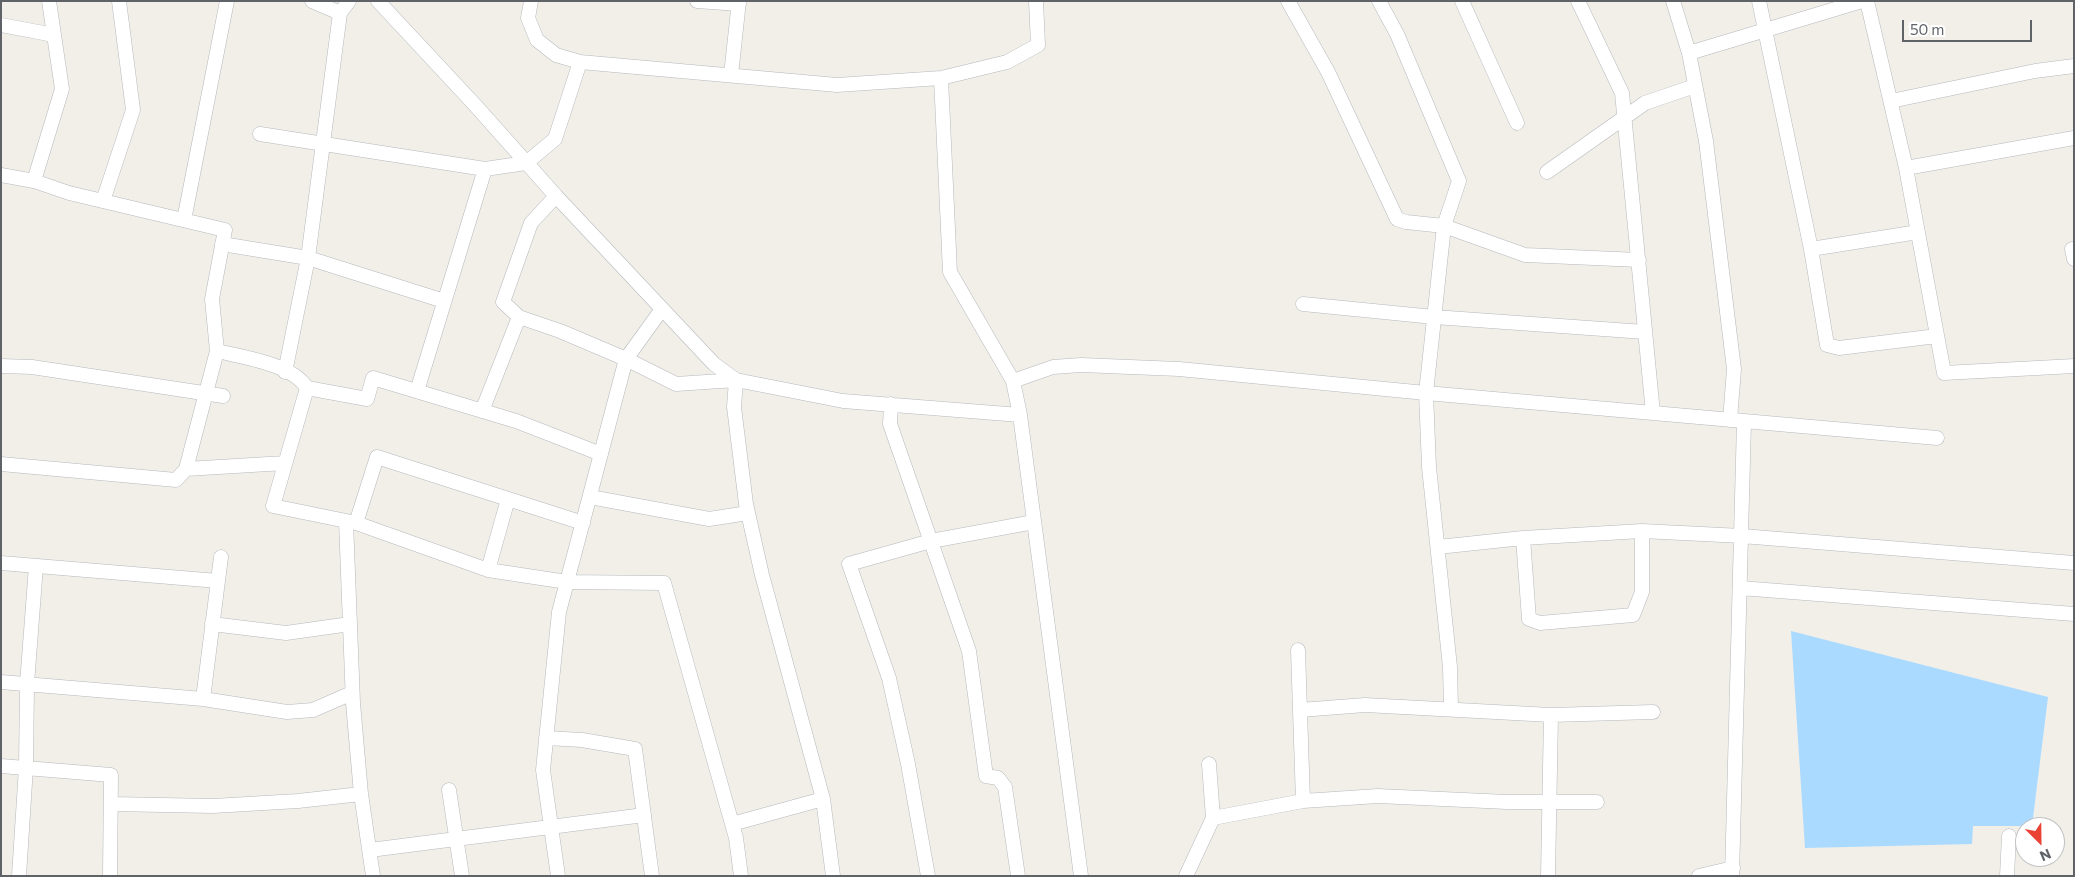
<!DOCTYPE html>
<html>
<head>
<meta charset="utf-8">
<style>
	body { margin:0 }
	#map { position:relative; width:2075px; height:877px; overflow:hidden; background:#f1efe8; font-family:Commissioner,sans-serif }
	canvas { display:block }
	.frame { position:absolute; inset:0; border:2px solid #5f6368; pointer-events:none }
	.north { position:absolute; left:2015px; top:817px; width:50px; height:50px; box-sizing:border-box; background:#fff; border:1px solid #bfc1c3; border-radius:50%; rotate:157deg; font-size:14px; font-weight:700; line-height:20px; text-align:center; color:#5f6368 }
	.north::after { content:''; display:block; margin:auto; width:18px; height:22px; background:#ea4335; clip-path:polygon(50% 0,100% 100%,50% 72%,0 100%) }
	.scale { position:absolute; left:1902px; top:20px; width:130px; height:22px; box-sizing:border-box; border:2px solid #5f6368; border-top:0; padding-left:6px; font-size:15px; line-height:18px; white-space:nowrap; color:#5f6368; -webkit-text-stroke:4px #fff; paint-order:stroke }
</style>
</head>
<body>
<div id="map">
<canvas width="2075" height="877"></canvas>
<div class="frame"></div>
<div class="north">N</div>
<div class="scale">50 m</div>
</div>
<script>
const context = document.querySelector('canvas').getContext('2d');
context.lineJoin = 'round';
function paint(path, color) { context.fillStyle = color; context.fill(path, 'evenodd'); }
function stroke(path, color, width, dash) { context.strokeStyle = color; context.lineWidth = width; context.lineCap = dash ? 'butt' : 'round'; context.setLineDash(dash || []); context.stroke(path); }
const water = new Path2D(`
	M1791,631L2048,697L2032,826H1973L1972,844L1805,848Z`);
const minor = new Path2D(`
	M312,1L340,13L349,1
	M378,1L475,105L556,196L714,364L736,380L843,401L1020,415
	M531,1L528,18L537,40L556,55L580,62
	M697,1L739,4
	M1288,1L1328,72L1397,219L1406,222L1444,226L1525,255L1639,260
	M1379,1L1397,34L1459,181L1444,226L1426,393L1429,467L1450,667L1451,709
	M1462,1L1517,123
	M1578,1L1622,93L1653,413
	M1673,1L1689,53L1706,141L1734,369L1730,420
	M1759,1L1811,249L1827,345L1839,348L1937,336
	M1867,1L1906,168
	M1,25L54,35
	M1689,53L1862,1
	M731,75L739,1
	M941,78L950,272L1013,381L1020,415L1081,876
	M1891,101L2035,71L2074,66
	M260,134L485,169L526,163L555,139L580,62L837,85L941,78L1007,62L1038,45L1036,1
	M2074,138L1906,168L1944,373L2074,366
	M1547,172L1645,103L1695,86
	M1,175L34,181L69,193L225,230L212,299L217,351L186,469L176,480L1,464
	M34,181L62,89L49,1
	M556,196L531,223L503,302L519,317L560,331L626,359L676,384L736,380L734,407L746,504L762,575L823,799L833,876
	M103,201L133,110L119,1
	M184,220L227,1
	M222,244L308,258L444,301
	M1811,249L1918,232
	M2072,249L2074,259
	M1303,304L1434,317L1645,332
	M217,351C243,357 292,364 307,388L273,506L356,523L488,570L567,582L664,583L736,838L741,876
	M1,366L32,367L223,396
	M285,372L308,258L340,13
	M1013,381L1053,367L1081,365L1179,369L1426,393L1937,438
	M307,388L367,399L373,378L516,421L601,454
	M417,391L485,169
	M891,404L890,424L969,651L986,776L998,778L1005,787L1018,876
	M482,411L519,317
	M186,469L285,463
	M590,497L709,519L748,513
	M346,521L353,703L361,794L373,876
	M356,523L377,457L583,523
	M1523,538L1529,619L1540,623L1633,615L1642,592V531
	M1438,547L1523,538L1642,531L1742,536L2074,563
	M1,563L218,581
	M488,570L508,499
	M1740,588L2074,614
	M212,624L286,633L350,624
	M1298,650L1303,801
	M1,682L203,699L287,712L313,710L352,693
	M203,699L221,557
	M1300,710L1365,705L1551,715L1653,712
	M546,738L582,740L635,749L652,876
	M1,766L111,775L110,876
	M449,790L462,876
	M111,804L213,806L298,801L361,794
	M1213,818L1303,801L1378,796L1507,802H1597
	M732,824L823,799
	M370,850L644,815
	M19,876L26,767L27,684L36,566
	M558,876L543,770L559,612L626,359L662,309
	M928,876L908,764L889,678L849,564L931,541L1034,522
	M1186,876L1213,818L1209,764
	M1548,876L1551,715
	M1699,876L1733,868
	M1732,876L1744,422
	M2007,876L2009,836`);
paint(water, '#aadaff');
stroke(minor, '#b5b8bc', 15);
stroke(minor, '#fff', 14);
</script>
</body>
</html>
